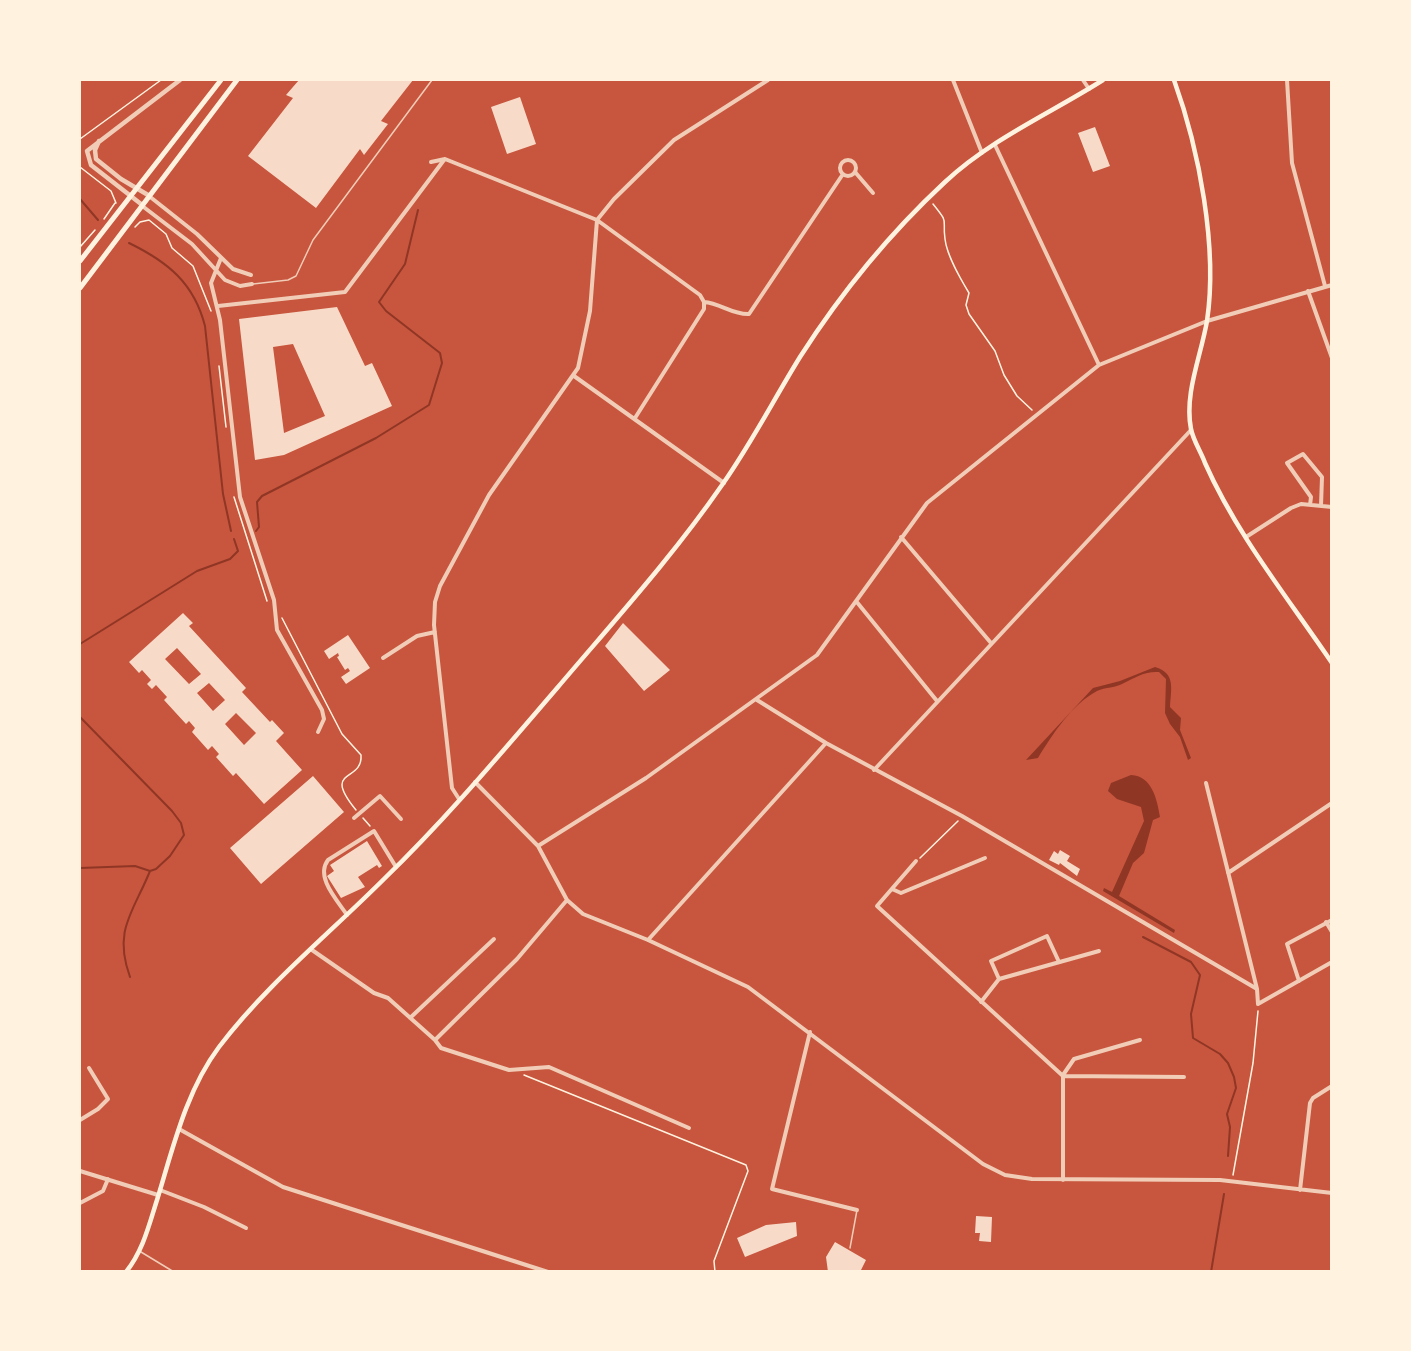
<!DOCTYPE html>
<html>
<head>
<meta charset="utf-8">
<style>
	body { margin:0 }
	#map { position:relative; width:1411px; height:1351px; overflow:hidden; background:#c8553d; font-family:"Archivo Narrow",sans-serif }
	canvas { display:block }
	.frame { position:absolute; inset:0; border:81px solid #fff3e0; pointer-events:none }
</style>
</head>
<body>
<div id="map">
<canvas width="1411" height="1351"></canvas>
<div class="frame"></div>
</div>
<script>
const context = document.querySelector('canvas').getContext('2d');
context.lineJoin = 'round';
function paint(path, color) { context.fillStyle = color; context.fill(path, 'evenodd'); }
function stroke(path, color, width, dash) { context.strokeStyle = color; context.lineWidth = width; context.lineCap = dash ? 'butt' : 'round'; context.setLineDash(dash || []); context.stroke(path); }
const water = new Path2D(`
	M1155,667C1176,673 1171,689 1170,707L1181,718L1180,730L1191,758L1188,760L1180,737L1170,724L1165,713L1166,679L1159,672C1145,671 1136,677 1124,683C1116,688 1105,687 1097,691C1072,704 1052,735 1038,758L1026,760L1093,688L1120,681Z
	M1131,775C1152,776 1157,799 1160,817L1153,820L1144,853L1133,863L1119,896L1175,930L1174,933L1103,891L1104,888L1112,892L1144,821L1141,807L1117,799L1108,791L1111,783Z`);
const stream = new Path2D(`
	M80,199L98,220
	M129,243C168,262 194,283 205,326L223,494L231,531
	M256,531L259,527L257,502L262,496L376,438L429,405L442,363L440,353L386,311L379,302L405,264L418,210
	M80,644L197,571L230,559L238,551L234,539
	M80,717L172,811L181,823L184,835L170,856L156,869L150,871L135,866L80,868
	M1143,937L1191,962L1200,975L1191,1014L1193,1038L1220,1054L1228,1063L1234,1077L1236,1088L1227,1114L1230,1127L1228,1156
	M130,977C113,930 133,913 150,871
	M1211,1272L1224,1194`);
const building = new Path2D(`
	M299,80H413L381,121L388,124L364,155L360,149L316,208L248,156L293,98L286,95Z
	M520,97L536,144L507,154L491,107Z
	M1095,127L1110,166L1093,172L1078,133Z
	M337,307L365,366L372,363L392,406L284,455L255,460L239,319ZM293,344L325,416L284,433L273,347Z
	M183,613L193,623L189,626L246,688L242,692L270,722L272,720L284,733L276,741L302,770L264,804L236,773L233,776L216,757L219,754L212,746L208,750L192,732L195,728L189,721L186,724L164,700L167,697L156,685L152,689L147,684L151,680L142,670L139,673L129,662ZM177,648L201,674L189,684L165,659ZM209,683L225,700L213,711L197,693ZM236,713L256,733L244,745L225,724Z
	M623,623L670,670L644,691L605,646Z
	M348,635L370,668L346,684L341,677L350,671L348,668L345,670L337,657L339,656L338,653L329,659L324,651Z
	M313,776L344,812L261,884L230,848Z
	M367,841L382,866L379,868L377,865L358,877L365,887L341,898L327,876L334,871L330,865Z
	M1060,850L1070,856L1067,861L1080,869L1077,876L1060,863L1059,865L1049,860L1054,851L1058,854Z
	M976,1216L992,1217L991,1242L979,1241L980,1233H975Z
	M796,1222L797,1236L745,1257L737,1238L766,1225Z
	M835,1242L866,1260L860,1272H828L826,1257Z`);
const path = new Path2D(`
	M80,139L161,80
	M80,167L111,191L116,203
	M933,204C950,225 942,217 945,239C947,256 960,278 969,293L966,305L969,314L995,351L1004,375L1017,396L1032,410
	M104,219L115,203
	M135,227L140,222L149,220L166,234L172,248L193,266L211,311
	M80,247L95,230
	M219,366L226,427
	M234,497L267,601
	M282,618L342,734L361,755C363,783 321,767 356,810
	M363,818L370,826
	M920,858L958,821
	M524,1075L746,1165L748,1171L714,1261L715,1272
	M1233,1175L1253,1063L1258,1011`);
const service = new Path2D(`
	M253,284L288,280L296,276L313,240L432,80
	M850,1248L857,1210
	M141,1252L174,1272`);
const minor = new Path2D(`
	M953,80L982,153
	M1083,80L1089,89
	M1287,80L1292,163L1325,286
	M995,145L1099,365
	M840 168a8 8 0 1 1 16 0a8 8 0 1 1-16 0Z
	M431,162L445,159L597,220L700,295L704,302V309L635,418
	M855,172L873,193
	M149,196L197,234L233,269L251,275
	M141,205L192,244L225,280L240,286L252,284
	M221,258L211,283L220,320L240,497L274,600L277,630L322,710L324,719L318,732
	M1308,291L1332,358
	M704,302C720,303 733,315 749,314L843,174
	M218,306L345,292L444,160
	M574,376L724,483
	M1310,505L1311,497L1287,463L1303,454L1322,477L1321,506
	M901,537L991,643
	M1246,537L1291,508L1301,504L1332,507
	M856,601L937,701
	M383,658L417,636L435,632
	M757,700L826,743L962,816L1257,989
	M874,770L1191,430
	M475,782L538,846L567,900L583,914L648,940L748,987L983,1164L1005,1175L1032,1179L1220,1180L1332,1193
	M1206,783L1257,989L1258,1004L1332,962
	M459,799L452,788L434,625L435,602L440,586L489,495L578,368L590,311L597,220L614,199L674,140L768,80
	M354,818L380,796L401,819
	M538,846L646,778L817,655L927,503L1099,365L1207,321L1332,285
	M916,861L877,906L1063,1076V1180
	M1228,873L1332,803
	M892,889L901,893L985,858
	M347,915C337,900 315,877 328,860L374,831L396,867
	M1326,922L1332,932
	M648,940L826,743
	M312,950L374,993L388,998L435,1040L441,1048L509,1070L549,1067L689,1128
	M999,979L991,961L1047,936L1059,962
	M1299,981L1287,944L1332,920
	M981,1002L999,979L1099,951
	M410,1018L494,939
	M810,1032L772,1189L857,1210
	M435,1040L517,959L567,900
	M1063,1075L1074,1059L1140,1040
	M1063,1076L1184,1077
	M80,1120L98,1109L108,1099L89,1068
	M179,1129L283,1187L548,1272
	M80,1171L158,1195
	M160,1190L204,1207L246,1228
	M1300,1190L1310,1103L1313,1098L1332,1086
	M80,1203L103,1191L108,1179`);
const tertiary = new Path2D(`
	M99,141L95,150L96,159L121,179L148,195
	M141,204L91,165L87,151L180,80`);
const secondary = new Path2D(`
	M1174,80C1199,149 1218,248 1207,321C1201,356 1184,394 1191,429C1193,440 1201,452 1205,463C1237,535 1288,598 1332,663
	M126,1272C143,1251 149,1225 157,1200C173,1148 186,1091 219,1047C266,985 329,934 384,879C446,819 502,752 558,687C614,621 673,556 722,485C751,444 774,399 800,357C841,293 889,234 945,182C991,139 1051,113 1103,80`);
const primary = new Path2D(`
	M80,261L221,80
	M80,288L237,80`);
paint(water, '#8f3625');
stroke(stream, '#8f3625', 2);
paint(building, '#f7dbc8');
stroke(path, '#fff3e0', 1.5);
stroke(service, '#f1ccb7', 1.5);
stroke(minor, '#f1ccb7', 4);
stroke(tertiary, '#f1ccb7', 4.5);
stroke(secondary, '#fff3e0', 4.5);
stroke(primary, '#fff3e0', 5);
</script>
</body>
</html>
